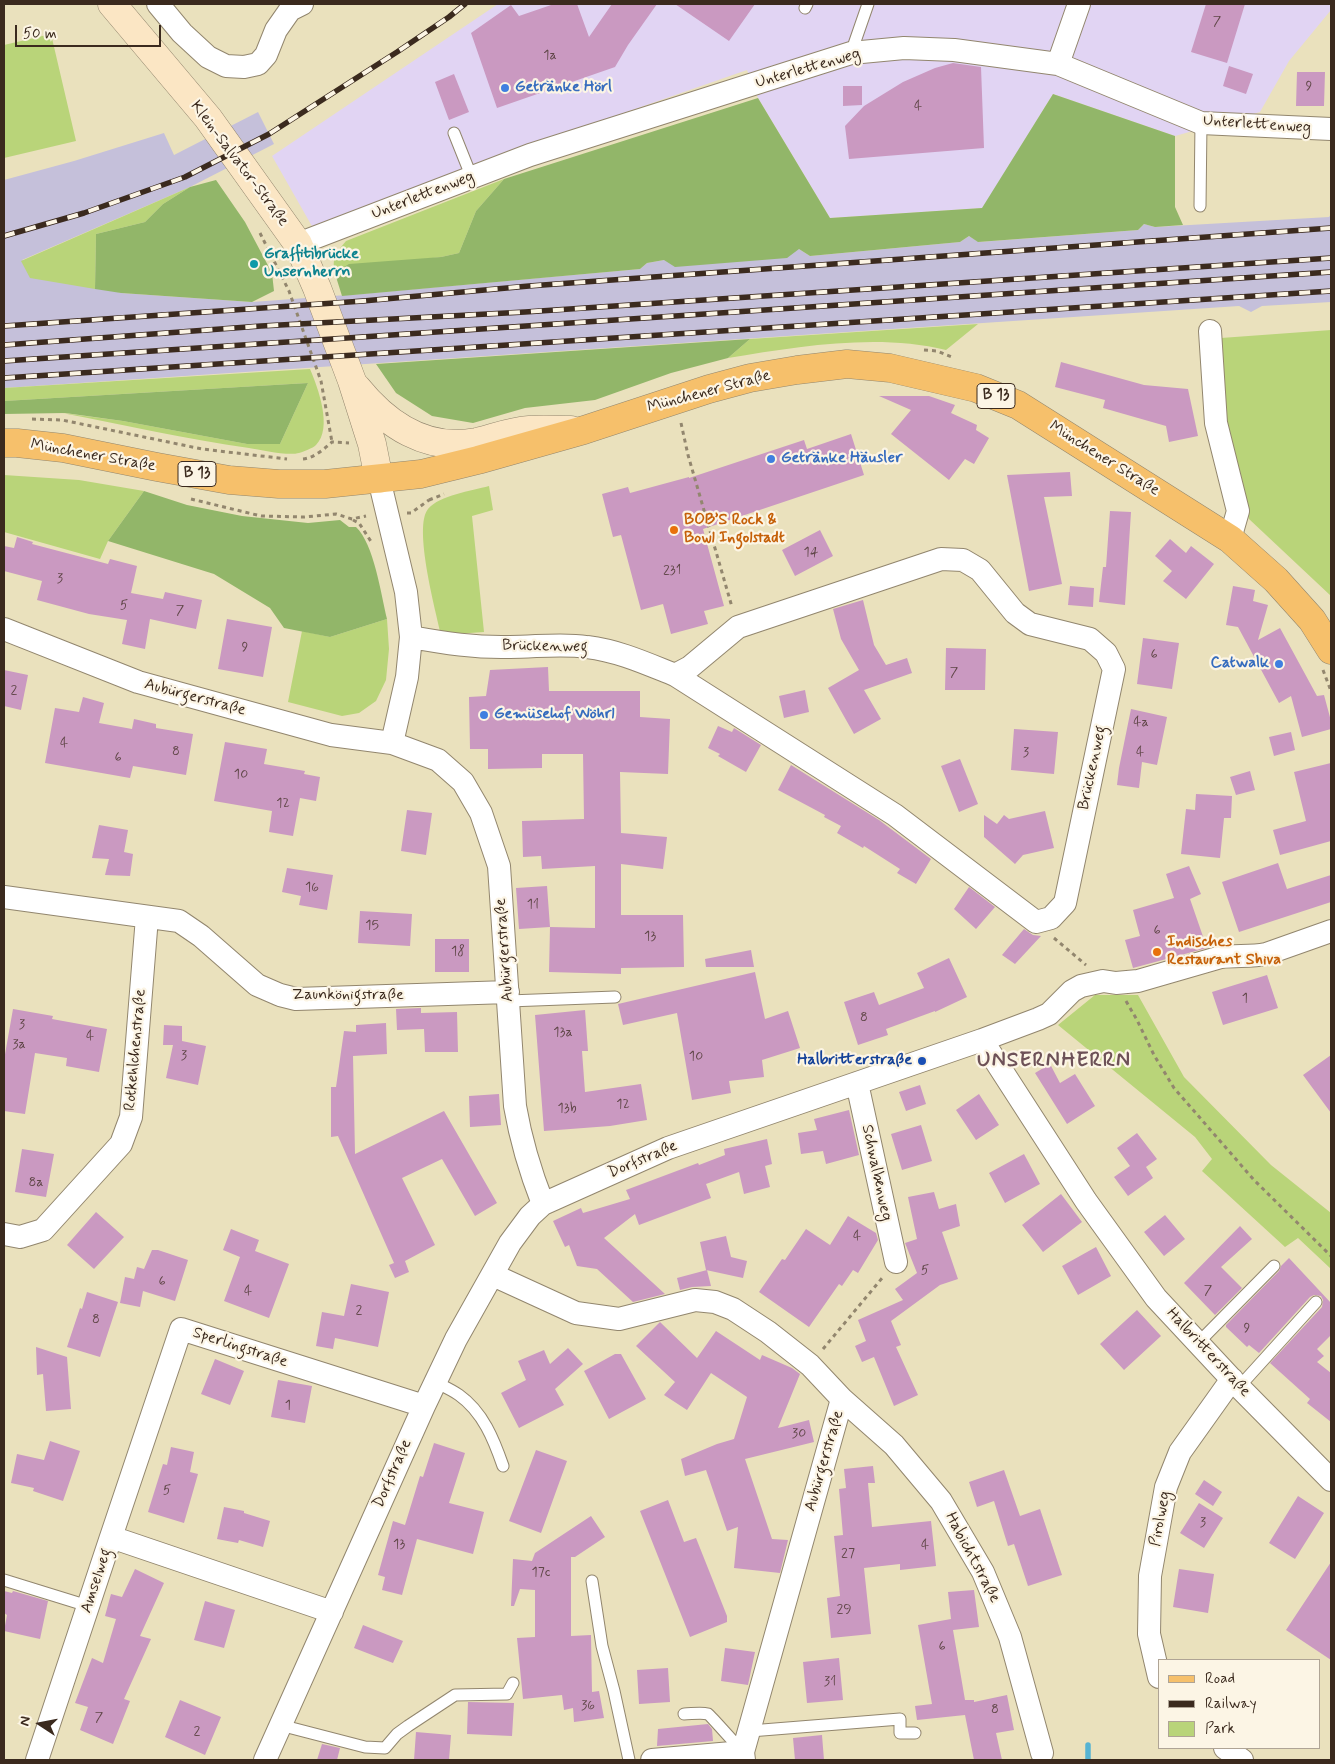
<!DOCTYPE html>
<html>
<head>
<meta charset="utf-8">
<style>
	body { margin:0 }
	#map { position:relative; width:1335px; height:1764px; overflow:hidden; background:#eae1bd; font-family:Mynerve,sans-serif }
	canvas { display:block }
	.frame { position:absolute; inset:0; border:5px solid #3b2a1e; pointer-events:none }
	.legend { position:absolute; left:1158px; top:1659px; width:162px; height:90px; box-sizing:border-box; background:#fcf5e5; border:1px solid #afa495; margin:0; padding:6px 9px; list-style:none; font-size:15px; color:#3b2a1e }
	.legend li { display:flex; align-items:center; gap:10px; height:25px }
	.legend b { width:25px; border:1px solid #afa495 }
	.north { position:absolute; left:15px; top:1699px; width:50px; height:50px; -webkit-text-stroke:4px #fcf5e5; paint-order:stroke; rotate:281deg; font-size:14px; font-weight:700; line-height:20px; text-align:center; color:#3b2a1e }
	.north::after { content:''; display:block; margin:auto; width:18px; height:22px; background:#3b2a1e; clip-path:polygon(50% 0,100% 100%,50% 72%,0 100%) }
	.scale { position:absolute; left:15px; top:25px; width:146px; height:22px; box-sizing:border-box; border:2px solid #3b2a1e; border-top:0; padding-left:6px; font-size:15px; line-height:18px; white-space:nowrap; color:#3b2a1e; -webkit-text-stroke:4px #fcf5e5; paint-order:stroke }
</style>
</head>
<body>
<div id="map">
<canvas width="1335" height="1764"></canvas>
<div class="frame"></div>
<ul class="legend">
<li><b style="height:6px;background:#f6c06b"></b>Road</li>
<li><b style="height:6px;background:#3b2a1e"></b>Railway</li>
<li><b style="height:14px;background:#b9d479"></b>Park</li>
</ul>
<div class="north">N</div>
<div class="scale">50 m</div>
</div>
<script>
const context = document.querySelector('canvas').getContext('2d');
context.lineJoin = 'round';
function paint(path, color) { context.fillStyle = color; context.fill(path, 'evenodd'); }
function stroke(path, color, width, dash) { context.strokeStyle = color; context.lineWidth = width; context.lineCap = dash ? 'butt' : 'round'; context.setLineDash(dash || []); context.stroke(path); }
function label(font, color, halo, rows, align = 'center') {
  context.font = font + ' Mynerve,sans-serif'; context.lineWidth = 4.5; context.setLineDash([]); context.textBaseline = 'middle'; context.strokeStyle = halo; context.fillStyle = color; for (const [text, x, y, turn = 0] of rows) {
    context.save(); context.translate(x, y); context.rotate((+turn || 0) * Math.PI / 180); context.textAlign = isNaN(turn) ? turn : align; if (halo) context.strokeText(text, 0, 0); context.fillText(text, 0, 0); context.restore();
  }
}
const built = new Path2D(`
	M498,4H1331V10L1289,61L1260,112L1175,136L1053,94L983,208L830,218L758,98L747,70L526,147L313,228L272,156Z`);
const industrial = new Path2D(`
	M258,112L274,144L190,187L22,260L121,293L252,302L360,294L640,269L647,263L664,260L799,249L810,256L960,242L969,236L979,242L1138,230L1144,224L1155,227L1329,217L1331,214V302L1262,306L1251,312L1239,306L4,388V180L74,161L164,133L174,155Z`);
const green = new Path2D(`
	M51,34L76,141L4,158V45Z
	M504,179L476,211L459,253L441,257L339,270L337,280C331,261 333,256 346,241Z
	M190,187L163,204L145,222L96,234L95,289L30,278L21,261Z
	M978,324L946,350C876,333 797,347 728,358L750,339Z
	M1331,330V596L1249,519L1222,421L1221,338Z
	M310,369C318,388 333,428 316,445C313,448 303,452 299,453C288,456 261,450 249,448C187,439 124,425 62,413L123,421L247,444H280L308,383L4,401V388Z
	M4,475L79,480L144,491L108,541L100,559L4,532Z
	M489,486L493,510L472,516L484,632L441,635C436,612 413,527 428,509C440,495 471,491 489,486Z
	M387,619L389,649L386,680L376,701L359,713L342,716L288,702L302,631L330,637Z
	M1095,995H1138L1184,1077L1271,1165L1331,1213V1269L1298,1238L1285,1247L1202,1171L1212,1159L1195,1137L1058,1025Z`);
const forest = new Path2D(`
	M1053,94L1175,136V207L1183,225L1155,227L1144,224L1138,230L978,242L969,236L960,242L810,256L799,249L787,258L675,267L664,260L647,263L640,269L342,296L337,280L339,270L349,264L441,257L459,253L476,211L504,179L758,98L830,218L982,208Z
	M216,180L245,222L272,273L274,291L252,302L121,293L95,289L96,234L145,222L163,204L190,187Z
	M750,339L728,358L671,373L595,400L525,408L473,423L432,416L396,393L376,364Z
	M308,383L280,444H247L123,421L65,413L4,414V401Z
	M144,491L187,505L242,516L308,523L340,520L349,527H356C374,544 381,594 387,619L330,637L284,628L270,608L214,574L108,541Z`);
const stream = new Path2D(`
	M1088,1745V1760`);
const building = new Path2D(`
	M554,4H577L589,37L612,4H657L628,45L615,67L497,108L471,33L511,5L519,16Z
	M675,4H755L729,41Z
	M1206,4H1245L1227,63L1191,52Z
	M953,63L981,67L984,148L849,159L845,126L864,106L903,82L935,68Z
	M1229,66L1253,74L1246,94L1223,86Z
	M1297,72H1325L1324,106H1296Z
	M454,74L469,112L449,120L435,82Z
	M843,86H862V105L843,106Z
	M1061,362L1144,385L1188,389L1198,436L1169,442L1166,426L1103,408L1105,400L1055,387Z
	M879,396H929L955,405L951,413L977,425L976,430L989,438L974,464L965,459L949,480L891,434L911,410Z
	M851,434L864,475L703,529L724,606L704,611L708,624L671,634L663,604L641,610L621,535L613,537L602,494L628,487L630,493L689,477V478L804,440L807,449Z
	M1070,472L1072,496L1044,497L1062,584L1029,591L1007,475Z
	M1110,511L1131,512L1125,605L1099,602L1103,567H1106Z
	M820,530L833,556L795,576L782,550Z
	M17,537L33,542L32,544L108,564L110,559L137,566L131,593L163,599L165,592L202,600L196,629L150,619L145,649L122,644L127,620L89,614L37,600L42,581L4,571V546L14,548Z
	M1170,539L1186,553L1191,546L1214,564L1186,599L1163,581L1172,571L1155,556Z
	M1070,586L1094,588L1093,607L1068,605Z
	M1233,586L1255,590L1253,601L1268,605L1258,640L1280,628L1317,696L1324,695L1331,721V729L1302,737L1291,696L1279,703L1238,627L1226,625Z
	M863,600L874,645L886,665L907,658L912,673L864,690L881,719L854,734L828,688L859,670L841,639L833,609Z
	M227,619L272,627L263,677L218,669Z
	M1143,638L1179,643L1172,689L1137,684Z
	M946,648L986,649L985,690H945Z
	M548,667L549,691H640V717L670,719L668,774L620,772L621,833L667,837L663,869L621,864V915H683L684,967L621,968V974L549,972L550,927L595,928V866L542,869L541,856L523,857L522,821L584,819L583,754H542V768L488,769V749H470L469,697L486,696L490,670Z
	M4,670L28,675L21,710L4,706Z
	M805,690L809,712L784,718L779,696Z
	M83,697L104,703L99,723L132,729L134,719L156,724V728L193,734L186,775L133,766L130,778L45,763L55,708L79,712Z
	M1131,709L1167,717L1157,765L1142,762L1139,788L1117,785L1119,768Z
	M718,726L732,732L734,728L761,745L746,772L718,756L720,754L708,748Z
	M1014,729L1058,732L1054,774L1011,770Z
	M1291,732L1295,750L1274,756L1269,737Z
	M225,742L267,749L264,764L305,771L304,774L320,777L316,801L300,798L293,836L269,832L272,811L214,801Z
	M960,759L978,804L959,812L941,766Z
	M1331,763V841L1280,855L1273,830L1306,821L1294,772Z
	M791,765L879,820L931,859L916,884L897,873L900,869L864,846L863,848L837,833L841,826L824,817L825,815L778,790Z
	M1250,771L1255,790L1236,795L1230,777Z
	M1196,794L1232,796L1231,818H1224L1220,858L1181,854L1186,809L1195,810Z
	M407,810L432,813L426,855L401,851Z
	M1045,811L1054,848L1023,855L1015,864L984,837V815L997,824L1004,815L1009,819Z
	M99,825L128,830L124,852L133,854L130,876L105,875L109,859L92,858Z
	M1278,863L1287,889L1331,875V902L1239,932L1222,882Z
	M1189,866L1201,894L1190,899L1207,948L1133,968L1125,940L1140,936L1133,910L1174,898L1166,874Z
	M287,868L333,875L327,910L299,905L301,896L282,892Z
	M547,886L550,927L519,929L516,888Z
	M969,887L995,907L976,929L954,909Z
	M360,911L412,914L410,946L358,943Z
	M1024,929L1033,935L1041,936L1015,964L1002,955Z
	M435,939H469V972H435Z
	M751,950L754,967H706L705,959Z
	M949,958L967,997L935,1012V1011L886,1029L888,1035L858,1045L844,1002L874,992L879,1005L924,988L917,973Z
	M755,972L765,1019L788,1011L800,1048L762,1060L764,1077L729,1081L731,1093L692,1100L677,1013L623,1025L618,1004Z
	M1267,975L1278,1008L1223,1025L1212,992Z
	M421,1008V1013L457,1012L458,1052H425L424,1029L397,1030L396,1009Z
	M13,1009L53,1016L52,1019L107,1029L99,1072L66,1066L67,1058L35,1053L25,1114L4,1111V1060Z
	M585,1010L588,1051H582L585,1092L641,1084L647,1120L610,1126L544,1131L535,1015Z
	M386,1023L387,1054L353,1056L355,1154L444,1111L497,1203L475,1216L442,1159L402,1178L435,1245L405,1261L409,1272L395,1278L389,1265L394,1263L338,1136L331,1137V1087H336L344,1031L356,1032V1025Z
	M164,1025L182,1026V1041L206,1046L198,1085L166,1078L173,1045H163Z
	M1331,1055V1113L1303,1075Z
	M1050,1064L1060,1083L1075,1074L1095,1106L1067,1124L1035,1073Z
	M920,1085L926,1104L906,1111L899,1092Z
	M499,1094L501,1125L470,1127L469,1096Z
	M979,1094L999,1125L976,1140L956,1110Z
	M849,1110L859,1155L826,1164L823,1151L801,1154L798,1133L817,1130L814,1119Z
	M921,1125L932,1161L902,1170L891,1134Z
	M1137,1133L1157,1159L1146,1167L1153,1178L1128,1196L1114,1177L1130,1166L1117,1148Z
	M767,1139L772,1164L765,1166L770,1187L744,1194L739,1172L706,1184L711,1198L639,1225L635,1214L604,1238L665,1294L633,1302L597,1269L577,1266L569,1245L565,1247L553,1221L581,1208L583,1213L630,1199L626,1190L698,1163L699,1165L725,1155L724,1149Z
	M22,1149L54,1154L46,1197L15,1192Z
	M1024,1154L1040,1184L1005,1203L989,1173Z
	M934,1192L939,1209L956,1204L960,1226L942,1232L958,1279L940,1285L891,1321L901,1345L896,1347L918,1395L894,1406L874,1357L862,1362L855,1346L866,1341L858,1320L903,1300L895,1289L917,1273L905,1243L917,1239L908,1197Z
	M1061,1194L1082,1222L1043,1252L1022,1225Z
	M96,1212L124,1237L94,1269L67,1245Z
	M1165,1215L1185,1239L1164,1256L1144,1232Z
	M848,1216L876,1233L878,1240L858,1273L853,1270L842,1286L839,1284L809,1327L759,1292L782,1259L785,1260L806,1229L830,1245Z
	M1240,1226L1252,1239L1221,1267L1242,1288L1215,1315L1184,1283Z
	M231,1229L259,1240L255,1251L289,1264L269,1318L224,1301L240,1257L223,1250Z
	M726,1236L731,1257L747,1261L743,1278L706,1270L700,1242Z
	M1096,1247L1111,1276L1078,1295L1062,1266Z
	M152,1250H158L188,1260L175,1301L143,1291L140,1307L120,1303L125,1277L134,1279L137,1267L144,1269Z
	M1289,1258L1331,1303V1335L1317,1349L1324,1356L1317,1362L1331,1373V1422L1307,1403L1310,1399L1270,1363L1322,1307L1323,1300L1321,1296L1314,1295L1310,1297L1259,1353L1249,1345L1247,1347L1226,1327V1325L1279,1271L1281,1266Z
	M707,1270L711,1286L692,1287L680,1290L677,1278Z
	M351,1284L389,1292L378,1347L335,1338L333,1349L316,1346L322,1312L344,1316Z
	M87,1292L118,1302L100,1357L67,1347L80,1308L82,1309Z
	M1137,1310L1161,1336L1124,1370L1100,1344Z
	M660,1322L697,1358L716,1331L760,1360L762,1355L792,1368L800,1374L778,1428L809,1420L814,1442L745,1459L772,1539L788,1540L780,1573L734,1568L738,1527L727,1531L706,1470L685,1476L681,1459L717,1444L734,1439L747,1397L711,1373L687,1410L664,1395L675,1382L636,1346Z
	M36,1347L67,1357L71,1409L46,1411L43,1374L37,1375Z
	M568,1348L583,1364L555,1389L564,1405L519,1428L501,1393L526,1380L518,1361L544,1350L550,1364Z
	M615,1354H621L646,1399L609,1419L584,1371Z
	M215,1359L244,1371L230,1405L201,1394Z
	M278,1380L312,1386L305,1423L271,1417Z
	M50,1441L80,1451L63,1501L33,1491L34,1488L11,1483L17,1454L44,1460Z
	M434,1443L465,1453L449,1503L484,1512L473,1554L417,1539L402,1595L382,1590L385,1577L378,1575L393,1521L405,1525L420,1476L423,1477Z
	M171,1447L194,1452L190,1472L198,1474L184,1523L148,1512L163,1464L167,1465Z
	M536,1450L567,1461L541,1533L509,1521Z
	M873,1466L875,1483H868L872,1527L931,1521L936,1566L900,1570V1564L864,1568L871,1634L831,1638L827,1598L840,1596L834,1536L843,1535L839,1489L846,1488L844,1469Z
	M1004,1470L1020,1516L1040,1509L1062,1575L1028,1586L1014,1544L1008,1546L994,1501L977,1507L969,1482Z
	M1204,1480L1222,1492L1213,1506L1195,1494Z
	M1298,1496L1324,1513L1295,1559L1269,1543Z
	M668,1500L684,1542L696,1538L727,1616V1622L690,1637L640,1511Z
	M1199,1503L1223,1518L1204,1548L1180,1533Z
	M224,1507L244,1511V1513L270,1521L263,1547L239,1540L238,1543L217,1539Z
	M591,1516L605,1537L575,1557H571V1636L591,1635L592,1692L599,1691L604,1718L574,1722L573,1708L564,1710L562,1695L523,1699L517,1638L535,1637V1590L520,1589L514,1606H511L513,1559L532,1561L535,1553Z
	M1331,1562V1660L1286,1630Z
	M135,1569L164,1583L140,1636L151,1639L124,1699L130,1701L113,1744L80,1730L88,1707L75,1703L92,1658L103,1663L116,1619L105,1616L111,1594L122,1597Z
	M1179,1569L1214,1574L1208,1613L1173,1607Z
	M974,1590L979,1627L953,1630L965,1700H974V1702L1007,1695L1014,1730L996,1733L1002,1760H974L965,1715L917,1720L915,1706L932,1704L918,1625L951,1619L948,1592Z
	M4,1591L12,1593L13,1591L48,1601L40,1639L4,1631L7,1615L4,1613Z
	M205,1601L235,1610L224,1648L194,1640Z
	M363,1625L403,1641L393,1663L354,1648Z
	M725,1648L755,1652L748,1685L721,1681Z
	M839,1658L843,1700L807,1703L803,1662Z
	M668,1668L670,1702L639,1704L637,1670Z
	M180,1700L221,1717L205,1755L165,1737Z
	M468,1702L514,1703L512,1736L467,1734Z
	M708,1724L712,1729L713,1741L657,1746L658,1729Z
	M416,1732L451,1735L449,1760H414Z
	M822,1735L824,1760H795L793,1738Z
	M322,1744L340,1748L337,1760H317Z`);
const path = new Path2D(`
	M260,233L289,291L321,381L332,442
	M924,350L937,351L952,357
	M32,419L62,420L202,449L287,459
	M681,423L688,455L732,607
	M303,459C314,458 324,449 332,442L349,443
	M191,499L261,516L304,517L336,514L352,519L366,516
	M429,500L444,494
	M407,513H411L429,500
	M353,520L359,523L372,543
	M1323,670L1331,691
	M1054,938L1086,965
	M1126,1001L1137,1020L1154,1055L1174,1088L1254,1180L1331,1256
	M823,1349L883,1277`);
const lane = new Path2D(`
	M805,8L807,4
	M851,53L868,4
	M454,133L472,178
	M1200,206L1201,123
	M509,1001L615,997
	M1198,1343L1274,1266
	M435,1382C443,1386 452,1390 459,1395C483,1412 494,1440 503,1466
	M1239,1387L1316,1302
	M4,1580L88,1606
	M592,1581L602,1646L614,1691L629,1760
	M684,1714C691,1714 701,1712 708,1714C711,1716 737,1746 743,1752
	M280,1725L365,1747L385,1748L397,1734L408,1726L455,1695L507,1694L513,1683
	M750,1731L900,1719V1733H915`);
const street = new Path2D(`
	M158,4L182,33L208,57L226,66L244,67L258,64L266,55L276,30L290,10L302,4
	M1058,64L1079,4
	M298,244L530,155L851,53L904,48L954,50L1058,64L1201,123L1331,129
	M1210,331L1216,423L1238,511L1230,539
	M379,479L406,592L411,637L407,677L392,743
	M4,629L138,682L331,735L392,743L438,760L463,782L481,813L499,866L515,1106C521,1141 530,1171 543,1204
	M411,637C444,643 476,648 510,647C536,647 561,643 587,647C619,651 645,663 675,675L690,667L738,627L941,559L963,560L980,570L1015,613L1030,624L1090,639L1106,653L1114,669L1065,903L1051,918L1036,922L895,815L675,675
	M4,897L179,921L201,936L257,985L280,995L296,999L508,992
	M982,1040L1086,1201L1156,1298L1239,1387L1331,1480
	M857,1083L896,1262
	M4,1234L20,1237L43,1230L121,1144L131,1117L147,917
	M493,1275L576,1313L619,1319L695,1300L715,1302L733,1309L768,1332L810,1365L842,1399L743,1752L744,1760
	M842,1399L894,1445L941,1501L983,1572L1010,1637L1042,1753
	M111,1537L181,1329L424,1406
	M1159,1677L1149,1634L1150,1576L1166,1487L1180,1452L1232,1379
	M1225,1748L1242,1760
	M37,1760L111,1537L332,1612
	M265,1760L424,1406L456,1339L510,1243L530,1216L543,1204L668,1148L982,1040L1038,1019L1049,1014L1072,991L1081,986L1103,981L1116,983L1138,981L1221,957C1236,955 1251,957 1266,954L1331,931
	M652,1760L743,1752`);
const secondary = new Path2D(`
	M112,4L208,118L298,244L317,288L352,381L372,444L379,479
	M357,388C387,425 427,452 477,442C494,438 511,431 529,430C543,429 557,430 571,430`);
const primary = new Path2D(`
	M4,443H17L63,448L157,467L229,480L279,484H325L421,474L478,460L584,430L709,389L750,378L797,370L847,364L890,368L976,388L1018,405L1230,539L1276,580L1312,620L1331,650`);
const rail = new Path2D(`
	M4,236L84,213L185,177L269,134L397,52L449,17L465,4
	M4,326L363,301L529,286L1331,228
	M4,345L261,326L525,312L1331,258
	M4,361L1331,272
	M4,378L1331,291`);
const markers = [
	[505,88,5,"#3f7fe0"],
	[254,264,5,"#0f9aa8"],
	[771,459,5,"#3f7fe0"],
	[674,530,5,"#e8710a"],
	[1279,664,5,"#3f7fe0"],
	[484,715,5,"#3f7fe0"],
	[1157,952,5,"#e8710a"],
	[922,1061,5,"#1a4fb4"]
];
const numberNames = [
	["7",1217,22],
	["1a",550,56],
	["9",1309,87],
	["4",918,107],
	["14",811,553],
	["231",672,571],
	["3",60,579],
	["5",124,606],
	["7",180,611],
	["9",245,648],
	["6",1154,655],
	["7",954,673],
	["2",14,691],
	["4a",1141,723],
	["4",64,744],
	["8",176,752],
	["3",1026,753],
	["4",1140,753],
	["6",118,758],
	["10",241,775],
	["12",283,804],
	["16",312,888],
	["11",533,905],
	["15",372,926],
	["6",1157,931],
	["13",650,937],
	["18",458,952],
	["1",1245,999],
	["8",864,1018],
	["3",22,1025],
	["13a",563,1033],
	["4",90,1037],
	["3a",19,1045],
	["3",184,1056],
	["10",696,1057],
	["12",623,1105],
	["13b",567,1109],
	["8a",36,1183],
	["4",857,1237],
	["5",925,1271],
	["6",162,1282],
	["7",1208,1291],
	["4",248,1292],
	["2",359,1311],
	["8",96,1320],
	["9",1247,1329],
	["1",288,1406],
	["30",799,1434],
	["5",167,1491],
	["3",1203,1523],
	["13",399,1545],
	["4",925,1546],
	["27",848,1554],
	["17c",541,1573],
	["29",844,1610],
	["6",942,1647],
	["31",830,1682],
	["36",588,1706],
	["8",995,1710],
	["7",99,1718],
	["2",197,1732]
];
const shields = [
	[996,396,38],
	[197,474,38]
];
const shieldNames = [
	["B 13",996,396],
	["B 13",197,474]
];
const streetNames = [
	["Unterlettenweg",808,69,-16],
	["Unterlettenweg",1257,125,4],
	["Klein-Salvator-Straße",239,164,53],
	["Unterlettenweg",423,196,-21],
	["Münchener Straße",709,392,-15],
	["Münchener Straße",93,456,10],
	["Münchener Straße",1104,459,32],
	["Brückenweg",545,647,1],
	["Aubürgerstraße",195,698,15],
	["Brückenweg",1093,768,-78],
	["Aubürgerstraße",505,950,-94],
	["Zaunkönigstraße",348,996],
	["Rotkehlchenstraße",136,1050,-85],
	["Dorfstraße",643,1160,-23],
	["Schwalbenweg",876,1173,78],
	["Sperlingstraße",240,1348,18],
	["Halbritterstraße",1208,1353,47],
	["Aubürgerstraße",825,1461,-74],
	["Dorfstraße",393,1474,-66],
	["Pirolweg",1161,1519,-79],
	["Habichtstraße",972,1558,62],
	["Amselweg",97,1581,-72]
];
const shopNames = [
	["Getränke Hörl",515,88],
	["Getränke Häusler",781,459],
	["Catwalk",1269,664,"right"],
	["Gemüsehof Wöhrl",494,715]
];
const cultureNames = [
	["Graffitibrücke",264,255],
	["Unsernherrn",264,273]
];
const foodNames = [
	["BOB’S Rock &",684,521],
	["Bowl Ingolstadt",684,539],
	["Indisches",1167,943],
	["Restaurant Shiva",1167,961]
];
const transitNames = [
	["Halbritterstraße",912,1061]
];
const districtNames = [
	["UNSERNHERRN",1054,1062]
];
paint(built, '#e1d4f3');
paint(industrial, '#c5c0da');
paint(green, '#b9d479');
paint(forest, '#92b669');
stroke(stream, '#55b3d3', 5.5);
paint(building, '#ca99c1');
stroke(lane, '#92866e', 13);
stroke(street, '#92866e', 24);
stroke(secondary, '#92866e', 29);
stroke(primary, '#92866e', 29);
stroke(path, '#92866e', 3, [4, 4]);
stroke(lane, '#fff', 11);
stroke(street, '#fff', 22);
stroke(secondary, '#fbe6c4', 28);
stroke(primary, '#f6c06b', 28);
stroke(rail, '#3b2a1e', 5.5);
stroke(rail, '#fcf5e5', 4, [11]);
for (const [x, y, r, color] of markers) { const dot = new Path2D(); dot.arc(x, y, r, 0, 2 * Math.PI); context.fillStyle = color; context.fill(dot); stroke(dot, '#fcf5e5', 2); }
label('14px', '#5f4647', null, numberNames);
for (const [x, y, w] of shields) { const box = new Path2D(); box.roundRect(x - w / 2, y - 12.5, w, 25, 4); context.fillStyle = '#fcf5e5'; context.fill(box); stroke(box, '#3b2a1e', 1); }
label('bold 15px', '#3b2a1e', null, shieldNames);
label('16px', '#3b2a1e', '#fcf5e5', streetNames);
label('bold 16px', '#366cbe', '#fcf5e5', shopNames, 'left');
label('bold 16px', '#0d838f', '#fcf5e5', cultureNames, 'left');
label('bold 16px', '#c56008', '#fcf5e5', foodNames, 'left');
label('bold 16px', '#164399', '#fcf5e5', transitNames, 'right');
context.letterSpacing = '1px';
label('bold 21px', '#6d5157', '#fcf5e5', districtNames);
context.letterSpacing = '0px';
</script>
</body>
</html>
